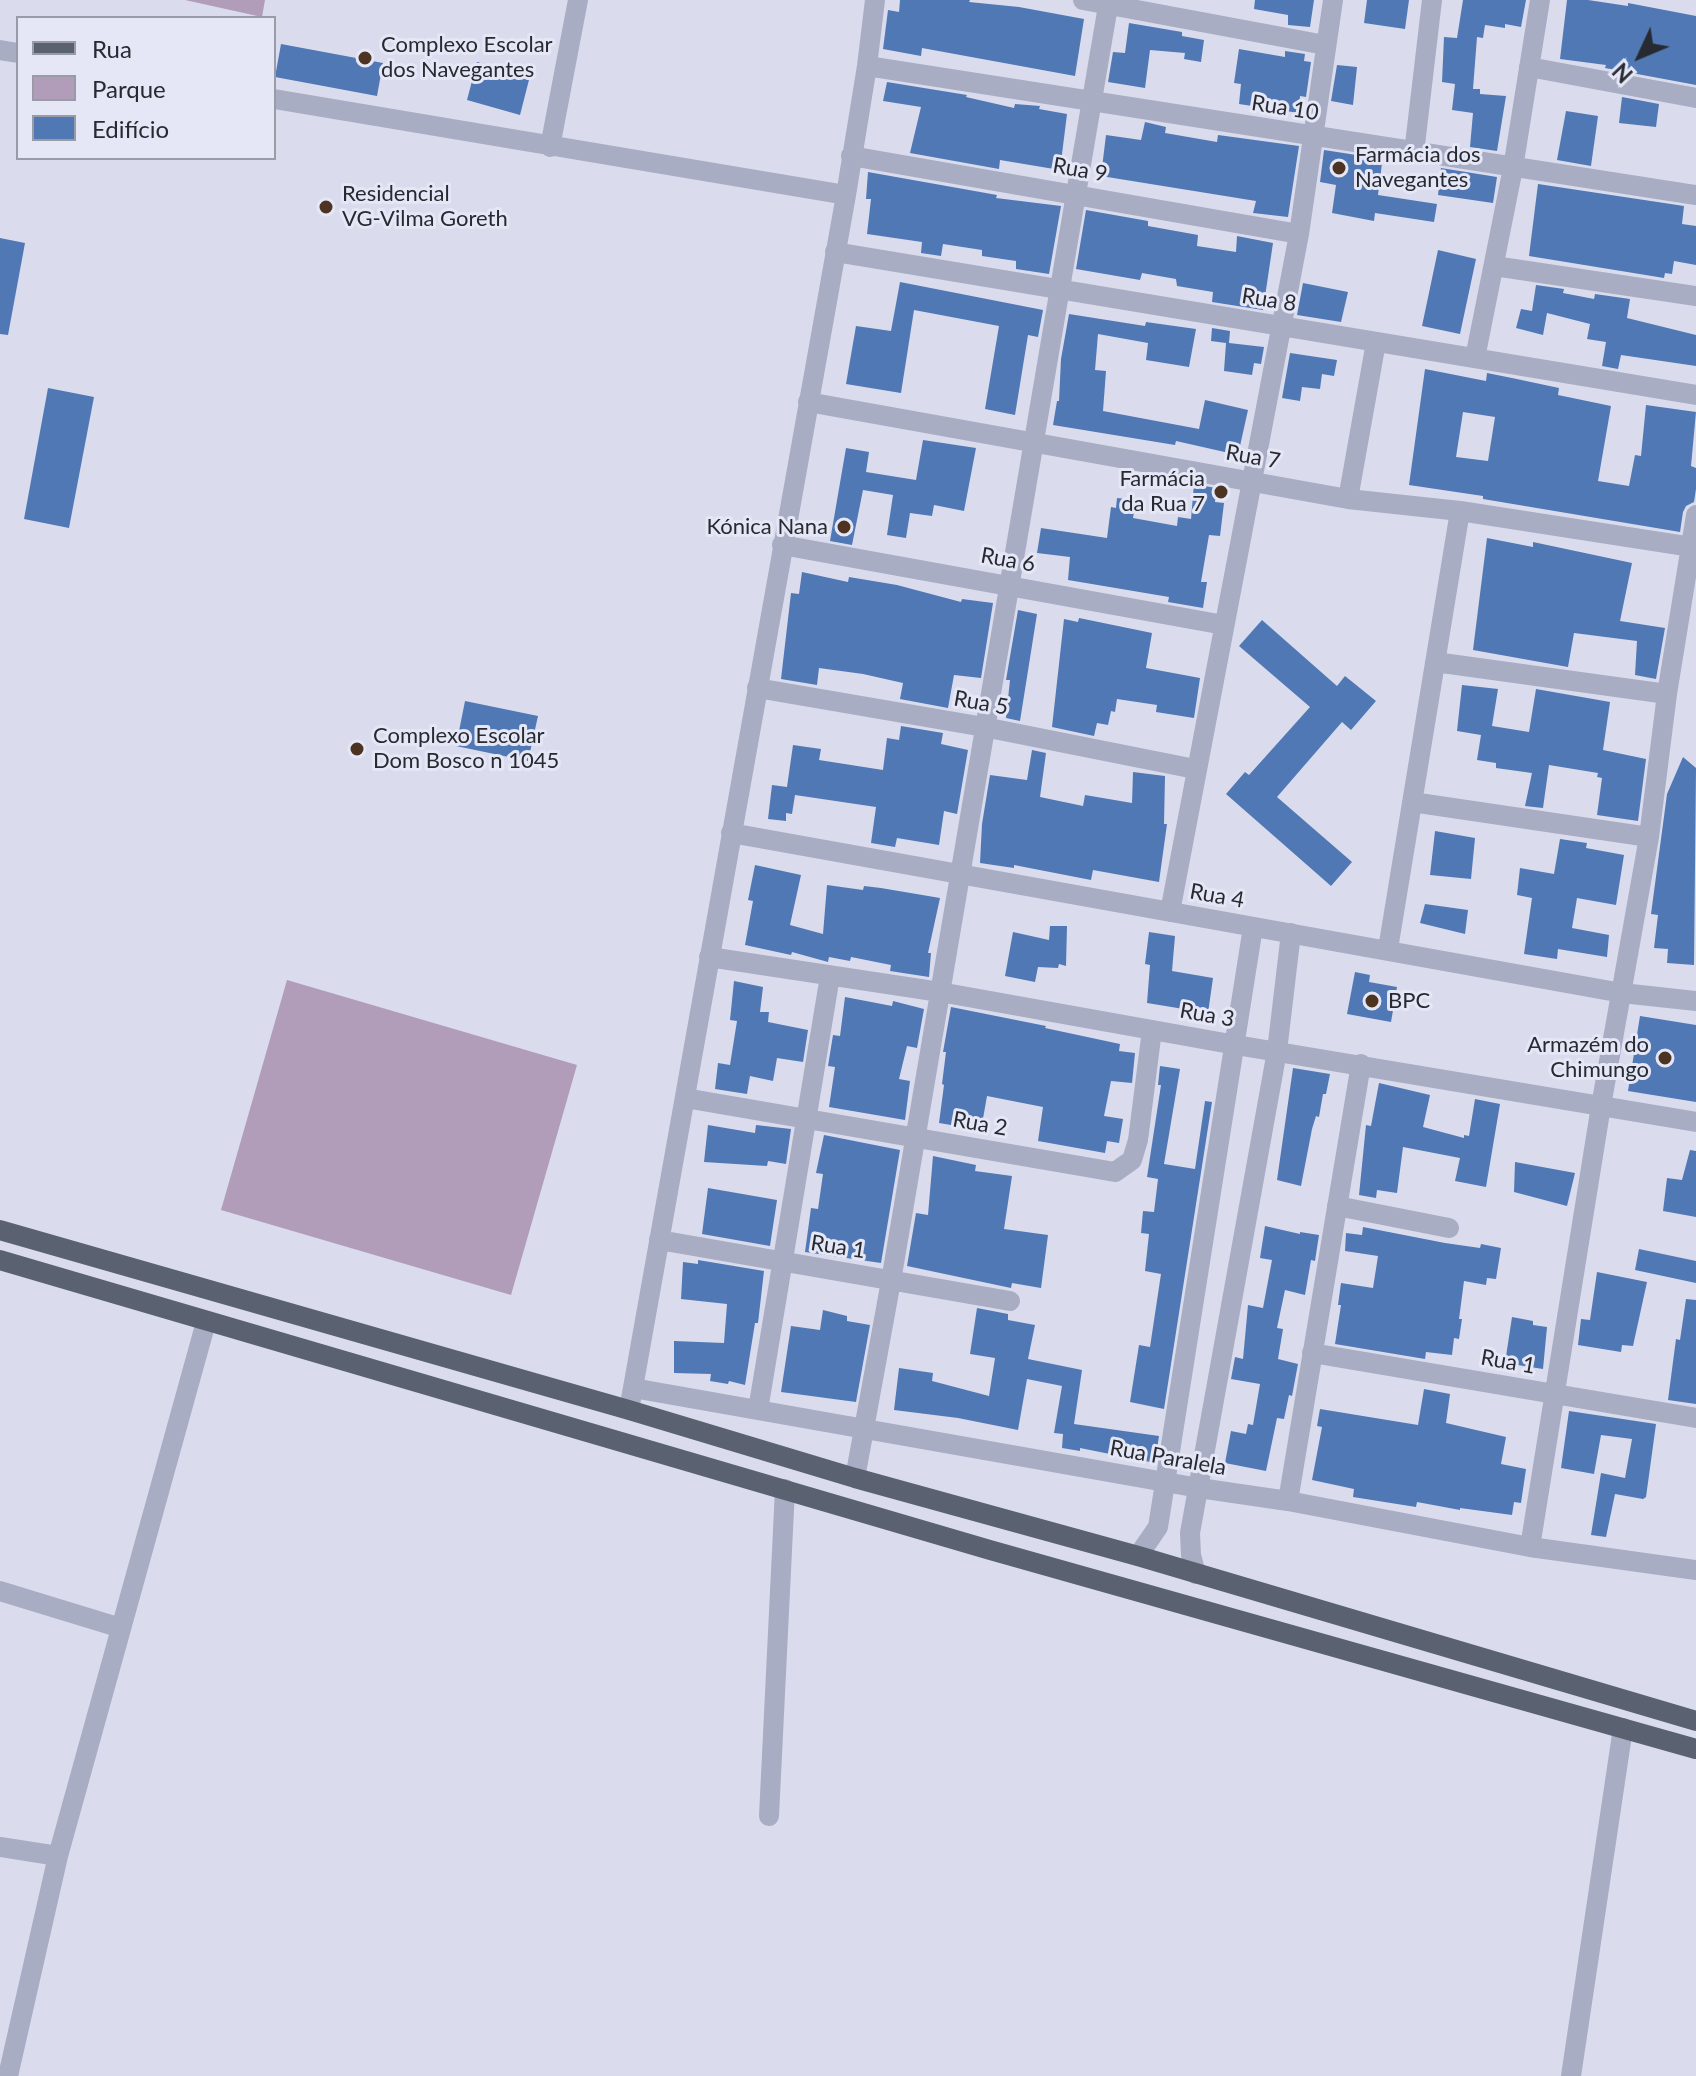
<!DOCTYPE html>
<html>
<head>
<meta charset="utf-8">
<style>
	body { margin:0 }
	#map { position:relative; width:1696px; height:2076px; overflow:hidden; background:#dadced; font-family:Lato,sans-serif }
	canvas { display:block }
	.legend { position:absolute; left:16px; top:16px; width:260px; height:144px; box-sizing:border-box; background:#e5e7f6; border:2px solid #999ba7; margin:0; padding:10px 14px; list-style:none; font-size:24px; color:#272a31 }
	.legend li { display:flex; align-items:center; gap:16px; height:40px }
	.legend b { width:40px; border:2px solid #999ba7 }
	.north { position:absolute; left:1600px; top:16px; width:80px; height:80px; -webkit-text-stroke:6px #e5e7f6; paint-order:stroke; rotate:226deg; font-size:22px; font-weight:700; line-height:32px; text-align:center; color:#272a31 }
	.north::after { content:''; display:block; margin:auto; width:28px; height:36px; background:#272a31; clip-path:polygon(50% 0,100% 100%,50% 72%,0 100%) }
</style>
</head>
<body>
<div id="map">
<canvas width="1696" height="2076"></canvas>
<ul class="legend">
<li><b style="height:10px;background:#5a6171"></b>Rua</li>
<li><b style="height:22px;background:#b19cba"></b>Parque</li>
<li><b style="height:22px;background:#5078b5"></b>Edifício</li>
</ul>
<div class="north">N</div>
</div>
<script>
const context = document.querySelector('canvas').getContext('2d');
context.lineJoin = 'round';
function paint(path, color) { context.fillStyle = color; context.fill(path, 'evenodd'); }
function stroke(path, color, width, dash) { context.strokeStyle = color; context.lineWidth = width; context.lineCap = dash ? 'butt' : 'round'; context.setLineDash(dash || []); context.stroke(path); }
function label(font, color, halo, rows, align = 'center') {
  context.font = font + ' Lato,sans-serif'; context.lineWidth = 6; context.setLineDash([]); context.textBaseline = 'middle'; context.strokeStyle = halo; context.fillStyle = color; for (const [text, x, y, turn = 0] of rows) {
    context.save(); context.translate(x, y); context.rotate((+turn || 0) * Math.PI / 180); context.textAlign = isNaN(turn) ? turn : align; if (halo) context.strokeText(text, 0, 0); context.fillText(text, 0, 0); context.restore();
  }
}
const green = new Path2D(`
	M185,0H265L262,17Z
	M287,980L577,1065L511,1295L221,1210Z`);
const building = new Path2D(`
	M900,0H970L969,2L1019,7L1084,19L1075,76L922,48L921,56L883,49L888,10L899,12Z
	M1255,0H1314L1310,27L1288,25V15L1254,9Z
	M1367,0H1409L1405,29L1364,23Z
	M1463,0H1526L1521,27L1505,24V28L1485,25L1483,38L1477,37L1473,89H1480V94L1506,96L1497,151L1470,147L1473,113L1452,110L1455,84L1442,82L1444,37L1457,38Z
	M1567,0H1588L1628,6V3L1696,16V85L1605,68L1606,65L1560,59Z
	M1129,23L1182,32V36L1204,40L1201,62L1184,59L1185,53L1150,50L1145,88L1108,82L1113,52L1125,53Z
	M281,44L383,63L377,96L275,77Z
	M1239,49L1285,57V51L1305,54L1304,61L1311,62L1306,97L1300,96L1299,113L1239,104L1241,84L1234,83Z
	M477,62L530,76L520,115L467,100Z
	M1337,65L1357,67L1353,105L1331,101Z
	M887,82L967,95L966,97L1014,108L1015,104L1040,106L1039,109L1067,114L1060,170L1000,160L999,169L910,153L921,107L883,101Z
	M1622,97L1659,104L1656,127L1619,123Z
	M1566,111L1598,116L1591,166L1557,160Z
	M1145,122L1166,127L1165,133L1217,142L1218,135L1299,146L1288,217L1253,213L1256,201L1101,176L1106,135L1141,140Z
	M1324,150L1363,156L1362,160L1382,163L1378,195L1437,204L1434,222L1375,213L1374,221L1332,213L1336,185L1320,182Z
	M1441,168L1497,177L1493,203L1438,195Z
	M868,172L997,195L996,198L1061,206L1049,274L1016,269V261L982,256V250L943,244L941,256L921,253L922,242L867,234L871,199H866Z
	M1538,184L1684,206L1682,224L1696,226V265L1674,261L1672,274L1665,273L1664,278L1529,256Z
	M1086,210L1148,221V226L1198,235L1197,246L1236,252L1237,236L1273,243L1263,310L1212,302L1213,292L1177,286L1176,279L1142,273L1140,280L1076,269Z
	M0,238L25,243L8,335L0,334Z
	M1438,250L1476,259L1460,334L1422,326Z
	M900,282L1043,310L1038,337L1028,335L1015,415L985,409L999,326L914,310L901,393L846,384L856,326L891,331Z
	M1303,283L1348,292L1341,322L1297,315Z
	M1536,285L1564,289L1563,293L1594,299L1595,294L1630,299L1627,318L1696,335V366L1621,355L1618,369L1602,366L1606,342L1587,339L1590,324L1547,313L1543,335L1516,328L1521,309L1532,311Z
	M1069,314L1145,326L1146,322L1196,329L1189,367L1146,360L1148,343L1098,334L1095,370L1106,371L1103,411L1199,429L1205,400L1248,410L1238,455L1176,441L1175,445L1053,425L1057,401H1059L1061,359Z
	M1212,328L1230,331L1229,343L1264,347L1261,364L1254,363L1252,375L1224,371L1226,343L1211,341Z
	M1290,353L1337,360L1334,376L1322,374L1320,389L1302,387L1300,401L1282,398Z
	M1425,369L1486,381L1487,373L1512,378L1559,388L1558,395L1611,406L1598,481L1629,486L1635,455L1641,456L1646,405L1696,412L1691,466L1696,468V489L1694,502L1686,506L1683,512L1680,532L1483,499V496L1409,485ZM1463,412L1495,417L1488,461L1456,457Z
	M48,388L94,397L69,528L24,519Z
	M923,440L976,448L964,511L934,505L932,516L910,513L906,538L887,535L893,495L863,490L852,545L830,541L846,448L869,452L866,472L916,480Z
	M1194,484L1216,488L1215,502L1224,503L1220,536L1209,535L1201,582H1207L1203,608L1168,602L1169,597L1068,580L1070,557L1037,553L1041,528L1107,538L1111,507L1116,508L1117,498L1136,500L1133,518L1177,526L1178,517L1191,519Z
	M1487,538L1533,547V542L1632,563L1620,621L1665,628L1656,679L1635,675L1637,641L1574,633L1568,667L1473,650Z
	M802,572L848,582L849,577L897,585L961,602L962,599L993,603L981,678L954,675L948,708L900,699L903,683L863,674L819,668L817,685L781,679L791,593L799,594Z
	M1018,610L1037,614L1020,721L1006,718L1010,680H1006Z
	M1079,618L1152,633L1146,668L1200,678L1194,718L1156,712L1157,705L1117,699L1115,712L1111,711L1108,725L1097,723L1094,736L1052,727L1064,619L1078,622Z
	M1262,620L1337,686L1345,676L1376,701L1351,730L1342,722L1277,797L1352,862L1331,886L1226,794L1245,772L1249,775L1310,707L1239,646Z
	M1462,685L1498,689L1492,726L1529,732L1536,689L1610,702L1603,750L1646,759L1638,821L1597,815L1602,778L1597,777L1598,773L1549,765L1543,808L1525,806L1532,773L1496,768V763L1477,760L1481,735L1457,731Z
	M465,701L538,716L528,761L456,746Z
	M901,726L943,733L941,744L968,750L957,814L944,811L939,845L897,838L895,847L871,843L876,807L795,795L792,814L786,813V821L768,819L772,785L787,787L793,745L821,749L819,760L883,770L887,738L899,740Z
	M1032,750L1046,753L1040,797L1083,806L1085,795L1132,803L1133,772L1165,776L1164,824H1167L1159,882L1093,870L1091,880L1014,865V868L980,863L982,824L990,775L1027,780Z
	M1683,757L1696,768L1694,965L1667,963L1668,949L1654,948L1658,915L1651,914L1667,794Z
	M1435,831L1475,838L1471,879L1430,875Z
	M1560,839L1587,843L1586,848L1624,855L1616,905L1577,898L1572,928L1609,935L1607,957L1558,949L1557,959L1524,954L1532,898L1517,895L1520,868L1554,874Z
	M755,865L801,875L790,925L823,934L827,885L863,890L864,886L881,888L940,898L928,953H931L929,977L890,971L891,965L851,957L850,961L829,957L828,962L792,952L791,955L745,945L753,901L748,900Z
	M1425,904L1468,910L1465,934L1420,923Z
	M1050,926H1067L1066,966L1059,964L1058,968L1038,967L1035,982L1005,976L1013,932L1049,940Z
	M1149,932L1175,936L1172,971L1213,978L1208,1013L1147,1003L1150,965L1145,964Z
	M1355,972L1370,975L1369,982L1397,987L1391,1022L1347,1014Z
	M734,981L763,987L760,1012H769L768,1022L808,1030L803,1062L777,1058L773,1081L750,1076L747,1094L715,1089L718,1063L730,1065L737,1021L730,1020Z
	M845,997L892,1006L893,1001L924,1009L917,1048L907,1046L899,1079L910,1081L905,1120L829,1107L835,1067L828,1066L833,1035L840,1036Z
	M951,1007L1046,1026L1045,1028L1120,1044L1119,1051L1135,1053L1132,1083L1111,1081L1104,1116L1123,1119L1119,1143L1107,1141L1105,1153L1038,1141L1043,1107L987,1096L981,1130L939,1123L944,1085L942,1084L946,1052H943Z
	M1640,1016L1696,1025V1102L1628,1091Z
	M1160,1066L1180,1069L1164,1164L1195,1169L1205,1101L1212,1102L1164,1409L1130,1402L1139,1345L1150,1347L1161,1274L1145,1271L1149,1234L1141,1233L1143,1211L1154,1212L1158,1179L1147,1177L1161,1085H1158Z
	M1293,1068L1330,1074L1326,1094H1323L1319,1117L1316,1116L1312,1129L1301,1186L1277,1180Z
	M1379,1083L1430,1095L1423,1127L1464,1138V1135L1469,1136L1475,1099L1500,1104L1486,1187L1455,1181L1460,1158L1403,1147L1397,1193L1377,1190L1376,1198L1359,1195L1366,1125L1371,1126Z
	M708,1125L755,1133L756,1125L791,1129L786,1164L768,1161L767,1166L704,1162Z
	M824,1135L900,1150L881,1263L805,1252L811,1208L818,1209L823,1174L816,1173Z
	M1690,1150L1696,1151V1217L1663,1211L1667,1178L1682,1180Z
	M933,1156L976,1165L975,1171L1012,1176L1004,1229L1048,1235L1041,1288L1012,1283L1011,1288L907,1266L916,1213L928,1215Z
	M1515,1162L1575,1173L1567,1206L1514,1192Z
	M708,1188L777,1200L770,1246L702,1234Z
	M1265,1226L1300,1234V1232L1319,1235L1315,1261L1311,1260L1305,1295L1285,1290L1277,1328L1283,1329L1278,1359L1298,1364L1292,1396L1289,1395L1284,1419L1277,1418L1266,1471L1225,1463L1231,1431L1246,1434L1248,1424L1253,1425L1260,1384L1231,1379L1235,1357L1243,1359L1248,1305L1263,1308L1272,1260L1260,1258Z
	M1363,1227L1445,1243L1480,1248L1481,1244L1501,1248L1496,1279L1487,1278L1486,1285L1464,1281L1459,1319H1462L1459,1339L1454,1338L1452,1355L1426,1352L1425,1359L1335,1344L1341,1305H1338L1341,1283L1373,1288L1378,1256L1345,1251L1346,1233L1362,1235Z
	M1639,1249L1696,1261V1283L1635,1270Z
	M698,1260L764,1271L758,1323H755L745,1385L729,1381L728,1384L710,1381L711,1374L674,1373V1341L724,1343L727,1304L681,1299L683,1262L698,1264Z
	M1597,1272L1647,1282L1633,1346L1622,1345L1621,1352L1578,1345L1581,1319L1590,1320Z
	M1686,1299L1696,1300V1404L1668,1400L1676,1339L1680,1340Z
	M977,1308L1008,1314V1320L1035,1325L1028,1359L1082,1370L1074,1424L1159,1436L1155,1463L1080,1448V1451L1062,1448L1063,1434L1054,1433L1062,1386L1027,1379L1018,1430L958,1418L894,1410L899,1368L933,1373L932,1381L989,1396L995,1358L970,1354Z
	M823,1310L847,1316V1321L870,1325L856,1402L781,1392L791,1326L820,1330Z
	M1512,1317L1533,1321V1325L1547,1327L1543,1369L1505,1363Z
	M1424,1389L1450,1394L1446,1423L1506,1437L1501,1464L1526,1469L1521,1503L1514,1502L1512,1515L1460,1508V1510L1417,1502L1416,1507L1353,1497L1354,1489L1312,1480L1322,1427L1317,1426L1320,1409L1418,1425Z
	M1569,1411L1656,1424L1646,1497L1643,1499L1615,1494L1606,1537L1591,1535L1601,1473L1625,1478L1632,1439L1601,1435L1594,1474L1561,1468Z`);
const minor = new Path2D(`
	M1083,0L1325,45
	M0,50L18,53
	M867,66L1696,195
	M1529,67L1696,98
	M274,99L846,195
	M550,147L578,0
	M1414,153L1432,0
	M851,156L1299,234
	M835,252L1696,395
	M1494,266L1696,296
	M1475,358L1513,168L1540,0
	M808,402L1348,499L1460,511L1692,547
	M1348,499L1376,342
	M782,545L1224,625
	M1435,662L1667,694
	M757,688L984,727L1195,769
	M1412,802L1649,837
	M731,833L1622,993L1696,1001
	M1170,912L1299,234L1333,0
	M1388,949L1460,511
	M709,957L940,992L1236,1045L1696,1122
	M685,1098L1115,1172L1132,1160L1138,1140L1152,1030
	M1337,1206L1449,1228
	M659,1240L1010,1301
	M1312,1353L1696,1418
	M633,1388L1199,1488L1288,1501L1530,1547L1696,1570
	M629,1410L846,195L867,66L875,0
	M758,1410L830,976
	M855,1478L891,1281L1109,0
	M1288,1501L1361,1064
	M1530,1547L1601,1106L1649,837L1667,694L1696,515
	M1138,1556L1158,1527L1253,927
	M1196,1574L1191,1555L1190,1533L1277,1051L1291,933
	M0,1591L121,1628
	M769,1816L785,1489
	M0,1847L58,1856
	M8,2076L58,1856L206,1322
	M1571,2076L1623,1728`);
const primary = new Path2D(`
	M0,1230L629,1410L855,1478L1138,1556L1696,1721
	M0,1260L990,1550L1696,1749`);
const markers = [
	[365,58,8,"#4d3422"],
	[1339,168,8,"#4d3422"],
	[326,207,8,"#4d3422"],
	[1221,492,8,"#4d3422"],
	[844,527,8,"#4d3422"],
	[357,749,8,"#4d3422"],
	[1372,1001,8,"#4d3422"],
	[1665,1058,8,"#4d3422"]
];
const poiNames = [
	["Complexo Escolar",381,45],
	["dos Navegantes",381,70],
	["Farmácia dos",1355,155],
	["Navegantes",1355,180],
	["Residencial",342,194],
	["VG-Vilma Goreth",342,219],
	["Farmácia",1205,479,"right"],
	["da Rua 7",1205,504,"right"],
	["Kónica Nana",828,527,"right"],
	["Complexo Escolar",373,736],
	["Dom Bosco n 1045",373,761],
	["BPC",1388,1001],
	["Armazém do",1649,1045,"right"],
	["Chimungo",1649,1070,"right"]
];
const streetNames = [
	["Rua 10",1285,108,9],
	["Rua 9",1080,170,10],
	["Rua 8",1269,300,9],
	["Rua 7",1253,457,10],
	["Rua 6",1008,560,10],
	["Rua 5",981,703,10],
	["Rua 4",1217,896,10],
	["Rua 3",1207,1015,10],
	["Rua 2",980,1124,10],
	["Rua 1",838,1247,9],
	["Rua 1",1508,1362,10],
	["Rua Paralela",1168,1458,10]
];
paint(green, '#b19cba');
paint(building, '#5078b5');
stroke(minor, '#a8adc4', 20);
stroke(primary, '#5a6171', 20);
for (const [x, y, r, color] of markers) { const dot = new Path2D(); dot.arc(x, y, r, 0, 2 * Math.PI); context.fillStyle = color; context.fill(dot); stroke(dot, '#e5e7f6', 3); }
label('22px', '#272a31', '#e5e7f6', poiNames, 'left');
label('22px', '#272a31', '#e5e7f6', streetNames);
</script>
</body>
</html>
